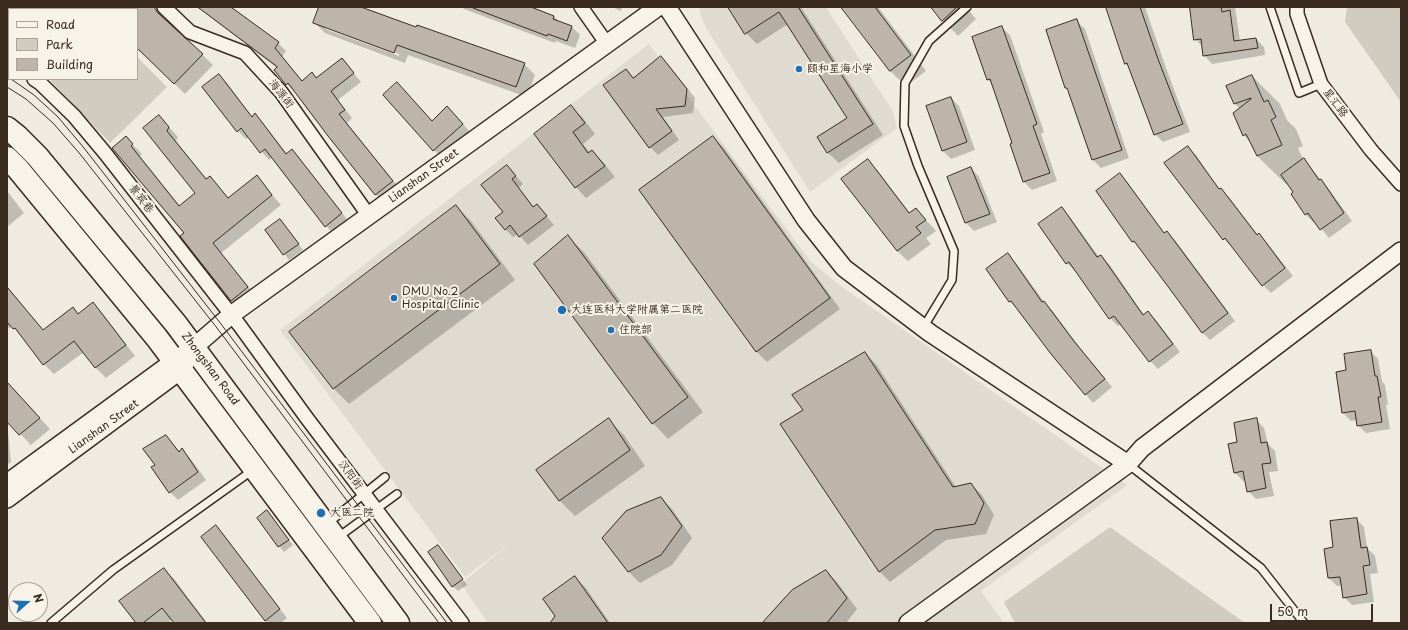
<!DOCTYPE html>
<html>
<head>
<meta charset="utf-8">
<style>
	body { margin:0 }
	#map { position:relative; width:1408px; height:630px; overflow:hidden; background:#efebe0; font-family:"Playpen Sans",sans-serif }
	canvas { display:block }
	.frame { position:absolute; inset:0; border:8px solid #3b2a1e; pointer-events:none }
	.legend { position:absolute; left:8px; top:8px; width:130px; height:72px; box-sizing:border-box; background:#f7f3e8; border:1px solid #aca397; margin:0; padding:5px 7px; list-style:none; font-size:12px; color:#3b2a1e }
	.legend li { display:flex; align-items:center; gap:8px; height:20px }
	.legend b { width:20px; border:1px solid #aca397 }
	.north { position:absolute; left:8px; top:582px; width:40px; height:40px; box-sizing:border-box; background:#f7f3e8; border:1px solid #aca397; border-radius:50%; rotate:70deg; font-size:11px; font-weight:700; line-height:16px; text-align:center; color:#3b2a1e }
	.north::after { content:''; display:block; margin:auto; width:14px; height:18px; background:#1f6fb2; clip-path:polygon(50% 0,100% 100%,50% 72%,0 100%) }
	.scale { position:absolute; left:1270px; top:604px; width:103px; height:18px; box-sizing:border-box; border:2px solid #3b2a1e; border-top:0; padding-left:5px; font-size:12px; line-height:14px; white-space:nowrap; color:#3b2a1e; -webkit-text-stroke:3px #f7f3e8; paint-order:stroke }
</style>
</head>
<body>
<div id="map">
<canvas width="1408" height="630"></canvas>
<div class="frame"></div>
<ul class="legend">
<li><b style="height:5px;background:#f7f3e8"></b>Road</li>
<li><b style="height:11px;background:#d1cbc0"></b>Park</li>
<li><b style="height:11px;background:#bdb5aa"></b>Building</li>
</ul>
<div class="north">N</div>
<div class="scale">50 m</div>
</div>
<script>
const context = document.querySelector('canvas').getContext('2d');
context.lineJoin = 'round';
function paint(path, color) { context.fillStyle = color; context.fill(path, 'evenodd'); }
function stroke(path, color, width, dash) { context.strokeStyle = color; context.lineWidth = width; context.lineCap = dash ? 'butt' : 'round'; context.setLineDash(dash || []); context.stroke(path); }
function label(font, color, halo, rows, align = 'center') {
  context.font = font + ' "Playpen Sans","LXGW WenKai TC",sans-serif'; context.lineWidth = 4; context.setLineDash([]); context.textBaseline = 'middle'; context.strokeStyle = halo; context.fillStyle = color; for (const [text, x, y, turn = 0] of rows) {
    context.save(); context.translate(x, y); context.rotate((+turn || 0) * Math.PI / 180); context.textAlign = isNaN(turn) ? turn : align; if (halo) context.strokeText(text, 0, 0); context.fillText(text, 0, 0); context.restore();
  }
}
const built = new Path2D(`
	M699,7H826L892,110L897,128L810,192L706,28L701,17Z
	M649,44L811,262L845,289L1127,485L981,591L1004,623H488L461,584L510,543L465,577L280,330Z`);
const green = new Path2D(`
	M1347,7H1401V102L1345,22Z
	M137,57L167,87L110,143L49,79H137Z
	M1110,527L1245,623H1015L1004,602Z`);
const shadow = new Path2D(`
	M7,7H60L58,9H9V58L7,57Z
	M96,7H153L213,65L185,94L137,47V9H98Z
	M197,7H230L278,43L286,51L282,57L302,81L312,74L317,78L342,59L361,82L338,100L352,118L347,123L400,189L383,202L375,194L296,92H295L287,84L275,70L277,68Z
	M320,7H358L416,29L524,64L535,75L527,97L408,55L405,63L325,33L314,22ZM325,26L399,54V56L325,29Z
	M462,7H529L554,16L560,23L572,27L580,35L575,48L556,41L555,43L464,9Z
	M612,7H622L621,11Z
	M729,7H801L883,135L839,163L828,153L818,137L848,118L788,24L757,44L746,33Z
	M842,7H878L926,71L906,86L890,71Z
	M932,7H966L976,19L958,36L943,20Z
	M1107,7H1145L1166,68L1190,132L1163,142L1155,134L1130,68L1126,64Z
	M1191,7H1235L1240,41L1256,39L1264,47L1265,55L1212,64L1204,55L1203,47L1195,39Z
	M1076,21L1085,29L1129,158L1101,168L1093,160L1068,90L1066,88Z
	M1001,27L1010,35L1044,132L1041,134L1057,181L1032,190L1024,182L1013,144L993,84L988,80Z
	M661,57L669,65L695,98L693,113L663,117L679,140L658,155L650,147L626,70L634,78Z
	M218,75L227,83L253,118L255,115L263,123L287,154L292,150L300,159L349,222L334,234L326,226L272,158L269,160L249,137L246,139L238,131Z
	M1252,76L1280,104L1287,120L1296,129L1303,146L1298,148L1303,159L1329,189L1352,221L1329,238L1316,222L1314,223L1306,215L1292,194L1295,192L1288,183L1286,184L1257,156L1252,144L1244,135L1240,109L1235,104L1228,86Z
	M951,98L959,106L975,150L951,159L943,151L927,106Z
	M571,107L582,117L595,134L583,144L590,153L592,151L603,162L615,177L586,198L576,187Z
	M159,116L178,137L176,141L207,180L210,178L229,199L257,177L281,205L221,253L257,297L241,310L231,300L186,233L113,148L125,137L142,154L140,156L180,206L197,193Z
	M456,116L470,132L442,158L434,150L432,122Z
	M713,137L724,148L840,309L767,362L756,351Z
	M1187,147L1196,155L1220,190L1229,197L1258,235L1267,243L1293,276L1271,293L1263,285L1233,246L1232,247L1224,239Z
	M868,160L878,171L910,213L916,209L936,231L926,238L931,244L908,261L897,251Z
	M507,166L523,184L519,188L534,208L537,206L554,225L528,245L518,234L513,237L505,229L504,213Z
	M971,168L979,177L997,222L974,231L966,223L948,178Z
	M1120,175L1128,183L1165,234L1167,232L1175,240L1235,321L1210,340L1202,332L1141,249L1133,241Z
	M7,191L24,213L7,227Z
	M456,206L471,221L515,280L349,404L333,388Z
	M1062,208L1070,217L1099,257L1100,256L1109,264L1144,315L1148,312L1156,320L1180,352L1158,369L1150,361L1121,324L1118,326L1110,318L1076,270L1075,271L1067,263Z
	M280,220L303,250L289,260L266,230Z
	M568,237L584,252L703,412L668,439L653,423Z
	M1008,255L1016,263L1045,303L1052,310L1081,349L1112,387L1093,403L1051,353L1018,310L1010,301Z
	M7,286L44,331L73,308L79,314L93,304L103,314L135,356L106,378L96,368L84,352L54,374L44,364L24,338L12,326L7,329Z
	M1370,351L1378,359L1382,381L1385,385L1388,404L1386,405L1390,429L1366,433L1358,425L1357,420L1351,421L1343,413L1347,371Z
	M865,353L876,364L956,487L971,484L982,495L994,515L986,534L946,540L890,582L880,572L782,425L805,411Z
	M7,382L50,429L31,445L7,420Z
	M1256,419L1264,428L1268,444L1275,451L1278,471L1269,472L1274,496L1256,499L1248,491L1246,480L1243,481L1235,473L1239,443Z
	M608,420L624,435L645,466L575,516L560,501L537,471Z
	M7,421L11,462L7,465Z
	M166,436L180,452L182,450L190,458L206,480L178,500L170,492Z
	M661,498L672,509L692,538L672,565L640,583L629,572L604,538Z
	M267,512L293,545L284,552L258,518Z
	M1356,519L1364,527L1367,548L1375,556L1378,573L1370,574L1374,602L1352,605L1344,597L1343,585L1337,586L1329,578L1334,548Z
	M216,527L224,535L287,618L281,623H268L265,620Z
	M438,546L443,552L467,585L458,591L453,586Z
	M164,569L175,580L207,623H175L172,619L168,623H137Z
	M826,571L837,582L857,609L846,623H768Z
	M575,578L586,588L610,623H551Z`);
const building = new Path2D(`
	M137,7H154L158,13L203,54L174,84L137,48Z
	M198,7H231L279,42L275,48L302,81L312,72L316,78L342,58L354,73L331,91L345,110L339,114L393,181L375,195L328,136L288,83L286,85L274,70L277,67Z
	M319,7H361L416,27L417,25L525,63L516,87L397,45L394,53L313,23Z
	M473,7H531L554,16L553,19L572,26L567,41L548,34L547,36L473,8Z
	M728,7H798L873,124L827,153L817,137L847,118L779,12L745,34Z
	M841,7H875L911,55L890,71Z
	M931,7H957L942,21Z
	M1106,7H1140L1158,59L1183,124L1154,135L1127,63L1125,64Z
	M1190,7H1221L1222,12L1230,10L1234,41L1256,38L1258,48L1203,56L1201,39L1194,40Z
	M1077,19L1122,150L1092,160L1067,88H1065L1046,30Z
	M1002,26L1037,124L1033,126L1050,173L1023,182L1010,144L1012,143L990,79L987,80L972,37Z
	M661,56L687,89L685,106L656,109L672,131L649,148L603,85L626,69L633,78Z
	M219,74L252,117L255,113L286,154L292,149L342,213L325,227L265,149L260,153L241,128L237,132L202,87Z
	M1252,75L1264,102L1268,100L1276,117L1271,120L1282,145L1257,156L1246,134L1243,136L1233,113L1251,99V98L1234,104L1226,86Z
	M397,82L432,121L447,106L463,124L433,151L383,95Z
	M951,97L967,142L942,151L926,106Z
	M571,105L585,123L573,132L588,153L592,150L605,166L575,188L534,134Z
	M159,115L169,127L167,131L206,179L210,176L228,198L257,175L272,195L213,243L248,287L231,301L180,236L184,233L112,148L126,136L133,144L131,146L179,206L195,193L143,128Z
	M713,136L830,298L756,352L639,190Z
	M1188,146L1219,189L1221,188L1257,235L1259,233L1285,268L1262,286L1225,238L1223,240L1164,163Z
	M1304,158L1319,180L1321,179L1344,213L1320,230L1308,213L1305,215L1291,194L1293,192L1281,175Z
	M868,159L909,213L916,208L926,220L916,227L921,233L897,251L841,179Z
	M507,165L516,176L512,179L533,207L537,204L547,216L519,237L510,225L505,230L495,218L503,212L481,185Z
	M971,167L990,214L965,223L947,177Z
	M1120,173L1164,233L1167,231L1228,313L1202,333L1175,296L1134,241L1132,242L1096,191Z
	M456,205L500,264L333,389L289,332Z
	M1062,207L1097,257L1101,255L1143,315L1148,311L1173,344L1149,362L1114,316L1109,319L1069,262L1066,264L1038,224Z
	M280,219L299,244L283,255L265,230Z
	M568,235L688,397L652,424L534,264Z
	M1008,253L1042,302L1044,301L1073,340L1105,379L1085,395L1051,354L1011,301L1009,302L986,269Z
	M7,287L43,330L73,307L78,314L93,302L126,345L95,368L74,341L43,365L15,328L13,329L7,322Z
	M1371,350L1375,376H1377L1381,397H1378L1382,422L1357,426L1355,411L1342,413L1336,372L1346,370L1344,354Z
	M865,352L953,487L971,483L984,503L975,524L935,530L879,572L780,424L803,410L792,395Z
	M7,382L40,418L19,435L7,422Z
	M609,418L630,450L559,501L536,470Z
	M1257,418L1261,443L1267,442L1271,463L1262,464L1266,488L1247,492L1243,471L1234,473L1228,444L1237,442L1234,423Z
	M166,435L179,452L182,448L198,472L169,493L151,467L155,465L143,449Z
	M661,497L682,526L661,555L628,572L602,538L626,511Z
	M267,510L289,540L278,547L257,518Z
	M1357,518L1361,548L1367,547L1370,565L1363,566L1367,594L1343,598L1340,577L1328,578L1324,549L1333,547L1330,521Z
	M216,525L280,609L265,621L201,537Z
	M438,545L463,579L452,587L428,552Z
	M164,568L206,623H174L162,608L143,623H136L119,601Z
	M826,570L847,598L827,623H762L792,590Z
	M575,576L608,623H550L555,616L543,599Z`);
const service = new Path2D(`
	M1270,7L1299,93L1321,84
	M923,328L952,280L954,251L918,166L904,126L905,83L929,41L967,7
	M1128,464L1261,568L1304,623
	M327,524L385,477
	M337,538L397,494
	M51,623L113,570L253,470`);
const minor = new Path2D(`
	M164,7L190,32L245,53L281,92L369,216
	M581,7L607,44
	M1297,7V14L1321,84L1371,150L1401,184
	M7,60L9,61
	M34,79L40,83L74,116L105,153L240,326L306,417L462,623`);
const tertiary = new Path2D(`
	M667,7L806,220L844,268L930,333L1128,464
	M7,483L174,361L193,348L231,315L658,7
	M7,499L181,370L187,360
	M908,623L1128,464L1142,448L1401,251`);
const trunk = new Path2D(`
	M7,128L17,136L37,156L176,324L398,623
	M7,158L18,169L157,338L370,623`);
const tram = new Path2D(`
	M11,79L34,95L58,117L84,148L221,324L447,623
	M7,87L26,99L53,123L80,154L217,328L439,623`);
const markers = [
	[799,69,4,"#1f6fb2"],
	[394,298,4,"#1f6fb2"],
	[562,310,5,"#1f6fb2"],
	[611,330,4,"#1f6fb2"],
	[321,513,5,"#1f6fb2"]
];
const poiNames = [
	["颐和星海小学",807,69],
	["DMU No.2",402,292],
	["Hospital Clinic",402,305],
	["大连医科大学附属第二医院",571,310],
	["住院部",619,330],
	["大医二院",330,513]
];
const streetNames = [
	["海源街",281,94,51],
	["星汇路",1335,103,53],
	["Lianshan Street",424,176,-36],
	["景宾巷",141,199,52],
	["Zhongshan Road",210,369,53],
	["Lianshan Street",104,427,-36],
	["汉阳街",350,475,53]
];
paint(built, '#e0dbd0');
paint(green, '#d1cbc0');
paint(shadow, '#0003');
paint(building, '#bdb5aa');
stroke(building, '#3b2a1e', 1);
stroke(service, '#3b2a1e', 10);
stroke(minor, '#3b2a1e', 16);
stroke(tertiary, '#3b2a1e', 20);
stroke(trunk, '#3b2a1e', 25);
stroke(service, '#f7f3e8', 7);
stroke(minor, '#f7f3e8', 13);
stroke(tertiary, '#f7f3e8', 17);
stroke(trunk, '#f7f3e8', 22);
stroke(tram, '#3b2a1e', 1);
for (const [x, y, r, color] of markers) { const dot = new Path2D(); dot.arc(x, y, r, 0, 2 * Math.PI); context.fillStyle = color; context.fill(dot); stroke(dot, '#f7f3e8', 1.5); }
label('11px', '#3b2a1e', '#f7f3e8', poiNames, 'left');
label('11px', '#3b2a1e', '#f7f3e8', streetNames);
</script>
</body>
</html>
